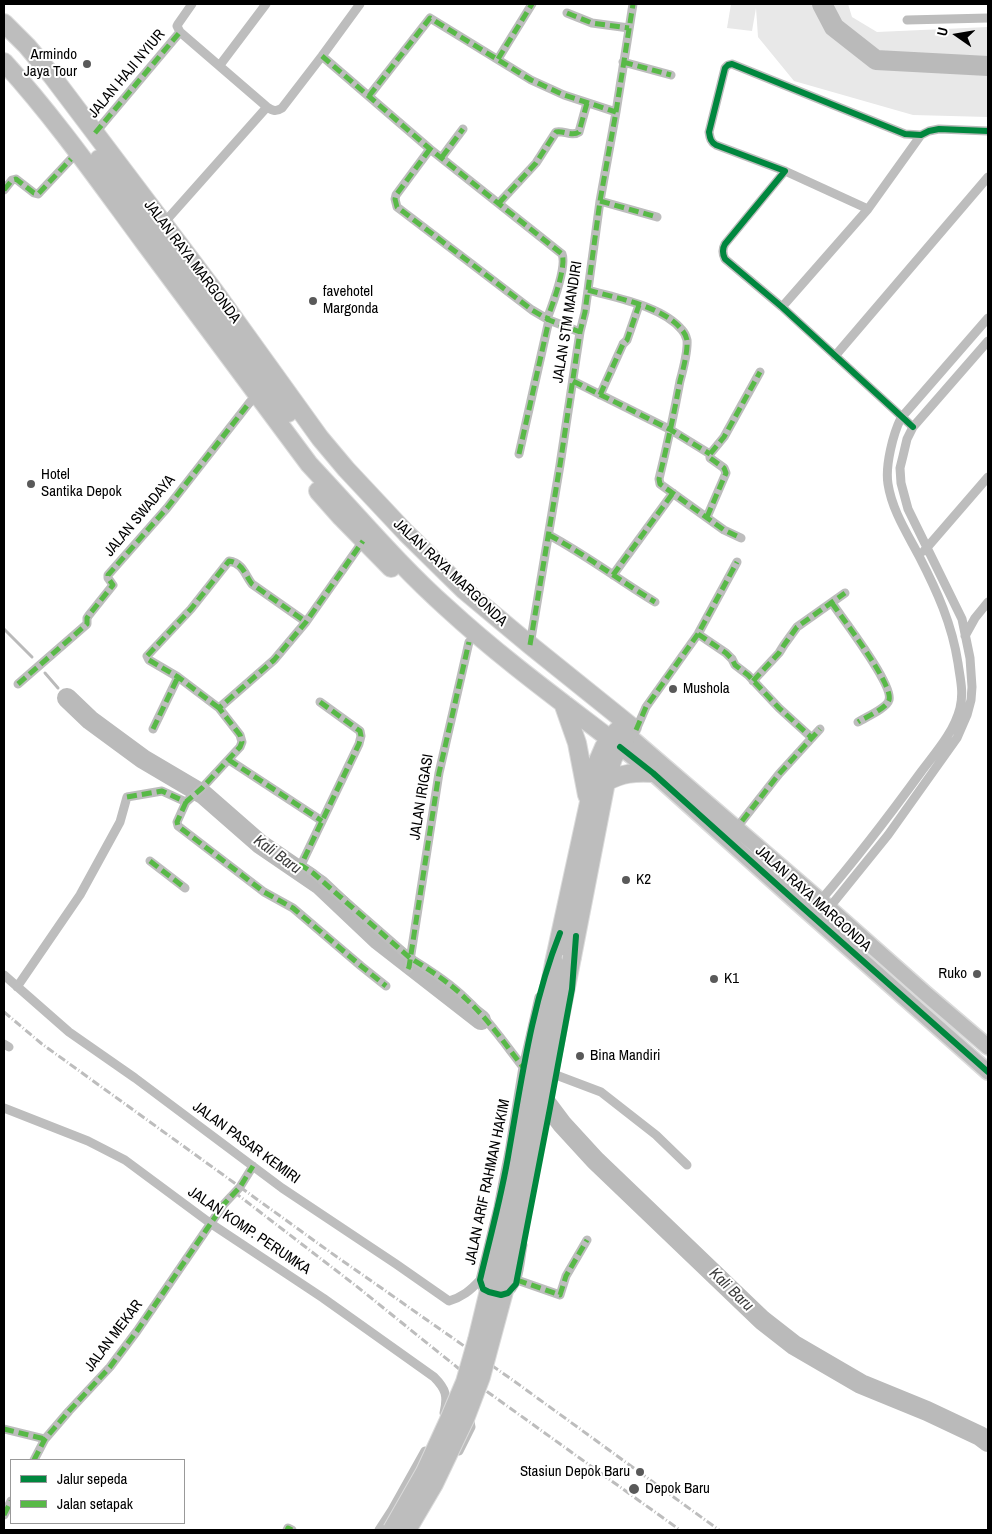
<!DOCTYPE html>
<html>
<head>
<meta charset="utf-8">
<style>
	body { margin:0 }
	#map { position:relative; width:992px; height:1534px; overflow:hidden; background:#fff; font-family:"Archivo Narrow",sans-serif }
	canvas { display:block }
	.frame { position:absolute; inset:0; border:5px solid #000; pointer-events:none }
	.legend { position:absolute; left:10px; top:1459px; width:175px; height:65px; box-sizing:border-box; background:#fff; border:1px solid #999; margin:0; padding:6px 9px; list-style:none; font-size:15px; color:#000 }
	.legend li { display:flex; align-items:center; gap:10px; height:25px }
	.legend b { width:25px; border:1px solid #999 }
	.north { position:absolute; left:932px; top:10px; width:50px; height:50px; -webkit-text-stroke:4px #fff; paint-order:stroke; rotate:283deg; font-size:14px; font-weight:700; line-height:20px; text-align:center; color:#000 }
	.north::after { content:''; display:block; margin:auto; width:18px; height:22px; background:#000; clip-path:polygon(50% 0,100% 100%,50% 72%,0 100%) }
</style>
</head>
<body>
<div id="map">
<canvas width="992" height="1534"></canvas>
<div class="frame"></div>
<ul class="legend">
<li><b style="height:6px;background:#00873e"></b>Jalur sepeda</li>
<li><b style="height:6px;background:#58b947"></b>Jalan setapak</li>
</ul>
<div class="north">U</div>
</div>
<script>
const context = document.querySelector('canvas').getContext('2d');
context.lineJoin = 'round';
function paint(path, color) { context.fillStyle = color; context.fill(path, 'evenodd'); }
function stroke(path, color, width, dash) { context.strokeStyle = color; context.lineWidth = width; context.lineCap = dash ? 'butt' : 'round'; context.setLineDash(dash || []); context.stroke(path); }
function label(font, color, halo, rows, align = 'center') {
  context.font = font + ' "Archivo Narrow",sans-serif'; context.lineWidth = 4; context.setLineDash([]); context.textBaseline = 'middle'; context.strokeStyle = halo; context.fillStyle = color; for (const [text, x, y, turn = 0] of rows) {
    context.save(); context.translate(x, y); context.rotate((+turn || 0) * Math.PI / 180); context.textAlign = isNaN(turn) ? turn : align; if (halo) context.strokeText(text, 0, 0); context.fillText(text, 0, 0); context.restore();
  }
}
const green = new Path2D(`
	M731,4H848L852,17L877,32L988,27V117L913,115L794,81L758,37L756,8L752,31L727,28Z`);
const stream = new Path2D(`
	M4,629L32,657
	M45,673L58,688`);
const river = new Path2D(`
	M822,4L834,27L876,60L988,66
	M67,698L90,720L143,759L204,795L260,844L320,885L377,939L481,1020
	M535,1088L562,1124L595,1160L762,1320L794,1345L861,1384L927,1411L980,1436L988,1442`);
const street = new Path2D(`
	M192,4L178,24L177,26L180,32L267,107C273,111 276,112 282,108L322,56L360,4
	M567,13L592,23L629,28
	M907,20L988,18
	M322,56L430,149L562,254C567,266 552,306 547,319
	M498,59L532,4
	M623,62L671,75
	M220,65L266,4
	M369,96L430,18L531,80L564,95L616,112
	M95,133L180,32
	M430,149L396,195L395,199L397,207L532,310L549,320L580,332
	M442,157L463,129
	M785,171L868,209
	M4,190L12,180L16,179L34,193L38,194L40,192L71,159
	M600,201L657,217
	M499,203L536,163L556,132C563,130 572,137 579,132L587,103
	M163,224L267,107
	M588,290C616,298 663,306 682,330C684,332 686,336 687,340C688,351 683,370 680,381C674,414 667,446 659,479L660,484L724,530L741,538
	M782,307L868,209L921,135
	M835,356L988,177
	M573,381L671,430L710,454
	M600,395L623,344L627,340L639,305
	M913,427L782,307L725,259C722,253 722,249 725,244L785,171L716,145C711,142 710,139 709,132L725,68L728,65L732,64L905,134L921,135L929,131L939,129L988,131
	M519,454L549,320
	M707,517L726,473L724,468L710,458V454L724,437L760,372
	M549,535C586,555 619,580 655,602
	M924,551L988,477
	M613,575L673,493
	M832,603C842,618 894,685 889,700C887,708 866,717 858,722
	M698,634L726,653L732,659L735,665L748,675L779,708L812,738
	M965,636L975,618L988,602
	M530,645L560,465L580,332L585,312L600,201L616,112L633,4
	M753,681L779,653L784,645L797,627L845,593
	M18,684L87,624V618L89,615L113,585L108,578V575L167,508L250,402
	M320,702L360,731L361,736L359,744L301,865L313,873L410,958C430,970 450,983 466,999C488,1019 505,1044 523,1067
	M219,708L178,677L149,660L147,656L191,609L229,561C243,563 245,575 252,584L306,622
	M153,729L178,677
	M636,730L646,707L698,634L737,562
	M229,760L322,821
	M186,802L177,822L178,826L264,892L293,908L361,966L386,986
	M742,821L779,774L820,729
	M150,861L185,888
	M821,900C856,859 889,816 921,772C936,752 954,732 960,708C964,692 960,678 958,663C952,624 937,591 919,556C907,533 892,510 888,484C885,466 893,434 901,418L988,318
	M829,908L888,835L957,738L967,715L971,700L972,687L970,658L962,619L908,509L901,483L900,468L903,456L907,439L913,427L988,341
	M408,969L409,967L439,773L469,642
	M4,975L69,1032L135,1078L282,1188L396,1264L449,1301C462,1297 470,1291 480,1280
	M17,987L80,895L120,822L127,797L162,791L186,802L202,788L240,747L242,742L240,735L219,708L274,660L306,622L363,541
	M4,1044L9,1047
	M556,1075L601,1092L656,1135L687,1165
	M4,1108L88,1141L125,1160L210,1223L323,1298L434,1377C446,1389 448,1396 444,1413
	M517,1280L560,1295L566,1276L587,1240
	M488,1292L483,1289L480,1280L498,1207L509,1152L523,1067L539,997
	M505,1294C520,1289 520,1259 523,1245
	M4,1429L45,1439
	M459,1451L471,1427L469,1417
	M34,1460L45,1439L69,1411L110,1367L137,1331L224,1204L240,1187L253,1166
	M4,1515L11,1501
	M287,1530L288,1528L292,1530
	M379,1530L392,1510L425,1451`);
const primary = new Path2D(`
	M619,727L829,908L926,994L988,1047
	M611,740L653,773L793,899L988,1072`);
const highway = new Path2D(`
	M4,23L27,46L52,76L215,292L320,438L346,469L406,533L464,590L530,645L632,727L613,758L606,782L572,957
	M4,62C55,118 99,181 144,242C199,316 254,390 309,464L321,477C362,521 402,568 447,608C498,655 555,697 610,739
	M99,159L288,413
	M318,491L341,517L391,568
	M563,703L577,743L587,795
	M606,782C622,773 635,772 653,773
	M554,963L598,761L604,747L617,731`);
const rail = new Path2D(`
	M4,1012L42,1044L330,1252L514,1381L719,1530
	M234,1192L355,1285L489,1393L680,1530`);
const highwayBridge = new Path2D(`
	M392,1530L425,1472L448,1422L465,1382L477,1340L504,1228L554,963
	M407,1530L434,1484L465,1419L481,1377L506,1284L518,1228L572,957`);
const quiet = new Path2D(`
	M567,13L592,23L629,28
	M322,56L430,149L562,254C567,266 552,306 547,319
	M498,59L532,4
	M623,62L671,75
	M369,96L430,18L531,80L564,95L616,112
	M95,133L180,32
	M430,149L396,195L395,199L397,207L532,310L549,320L580,332
	M442,157L463,129
	M4,190L12,180L16,179L34,193L38,194L40,192L71,159
	M600,201L657,217
	M499,203L536,163L556,132C563,130 572,137 579,132L587,103
	M588,290C616,298 663,306 682,330C684,332 686,336 687,340C688,351 683,370 680,381C674,414 667,446 659,479L660,484L724,530L741,538
	M573,381L671,430L710,454
	M600,395L623,344L627,340L639,305
	M519,454L549,320
	M707,517L726,473L724,468L710,458V454L724,437L760,372
	M549,535C586,555 619,580 655,602
	M613,575L673,493
	M832,603C842,618 894,685 889,700C887,708 866,717 858,722
	M698,634L726,653L732,659L735,665L748,675L779,708L812,738
	M530,645L560,465L580,332L585,312L600,201L616,112L633,4
	M753,681L779,653L784,645L797,627L845,593
	M18,684L87,624V618L89,615L113,585L108,578V575L167,508L250,402
	M320,702L360,731L361,736L359,744L301,865L313,873L410,958C430,970 450,983 466,999C488,1019 505,1044 523,1067
	M219,708L178,677L149,660L147,656L191,609L229,561C243,563 245,575 252,584L306,622
	M153,729L178,677
	M636,730L646,707L698,634L737,562
	M229,760L322,821
	M127,797L162,791L186,802L202,788L240,747L242,742L240,735L219,708L274,660L306,622L363,541
	M186,802L177,822L178,826L264,892L293,908L361,966L386,986
	M742,821L779,774L820,729
	M150,861L185,888
	M408,969L409,967L439,773L469,642
	M517,1280L560,1295L566,1276L587,1240
	M4,1429L45,1439
	M34,1460L45,1439L69,1411L110,1367L137,1331L224,1204L240,1187L253,1166
	M4,1515L11,1501
	M287,1530L288,1528L292,1530`);
const cycleway = new Path2D(`
	M913,427L782,307L725,259C722,253 722,249 725,244L785,171L716,145C711,142 710,139 709,132L725,68L728,65L732,64L905,134L921,135L929,131L939,129L988,131
	M620,747L653,773L793,899L988,1072
	M560,933C532,1003 522,1077 509,1151C502,1195 490,1237 480,1280L483,1289L489,1292L501,1295L508,1293L516,1284L550,1108L572,989L576,936`);
const markers = [
	[87,64,5,"#595959"],
	[313,301,5,"#595959"],
	[31,484,5,"#595959"],
	[673,689,5,"#595959"],
	[626,880,5,"#595959"],
	[977,974,5,"#595959"],
	[714,979,5,"#595959"],
	[580,1056,5,"#595959"],
	[640,1472,5,"#595959"],
	[634,1489,6,"#595959"]
];
const poiNames = [
	["Armindo",77,55,"right"],
	["Jaya Tour",77,72,"right"],
	["favehotel",323,292],
	["Margonda",323,309],
	["Hotel",41,475],
	["Santika Depok",41,492],
	["Mushola",683,689],
	["K2",636,880],
	["Ruko",967,974,"right"],
	["K1",724,979],
	["Bina Mandiri",590,1056],
	["Stasiun Depok Baru",630,1472,"right"],
	["Depok Baru",645,1489]
];
const streetNames = [
	["JALAN HAJI NYIUR",127,74,-50],
	["JALAN RAYA MARGONDA",192,262,53],
	["JALAN STM MANDIRI",568,322,-81],
	["JALAN SWADAYA",140,516,-50],
	["JALAN RAYA MARGONDA",450,573,43],
	["JALAN IRIGASI",422,797,-81],
	["JALAN RAYA MARGONDA",813,899,42],
	["JALAN PASAR KEMIRI",246,1143,36],
	["JALAN ARIF RAHMAN HAKIM",488,1182,-78],
	["JALAN KOMP. PERUMKA",249,1231,34],
	["JALAN MEKAR",114,1336,-53]
];
const waterNames = [
	["Kali Baru",277,855,36],
	["Kali Baru",731,1290,44]
];
paint(green, '#e8e8e8');
stroke(stream, '#bababa', 3);
stroke(river, '#bababa', 20);
stroke(primary, '#dbdbdb', 18);
stroke(highway, '#dbdbdb', 20);
stroke(street, '#bdbdbd', 9);
stroke(primary, '#bdbdbd', 15);
stroke(highway, '#bdbdbd', 18);
stroke(rail, '#bdbdbd', 3, [8, 2.5, 1, 2.5]);
stroke(highwayBridge, '#dbdbdb', 20, []);
stroke(highwayBridge, '#bdbdbd', 18);
stroke(quiet, '#58b947', 5, [10, 5]);
stroke(cycleway, '#00873e', 6);
for (const [x, y, r, color] of markers) { const dot = new Path2D(); dot.arc(x, y, r, 0, 2 * Math.PI); context.fillStyle = color; context.fill(dot); stroke(dot, '#fff', 2); }
label('15px', '#000', '#fff', poiNames, 'left');
label('15px', '#000', '#fff', streetNames);
label('italic 16px', '#3d3d3d', '#fff', waterNames);
</script>
</body>
</html>
